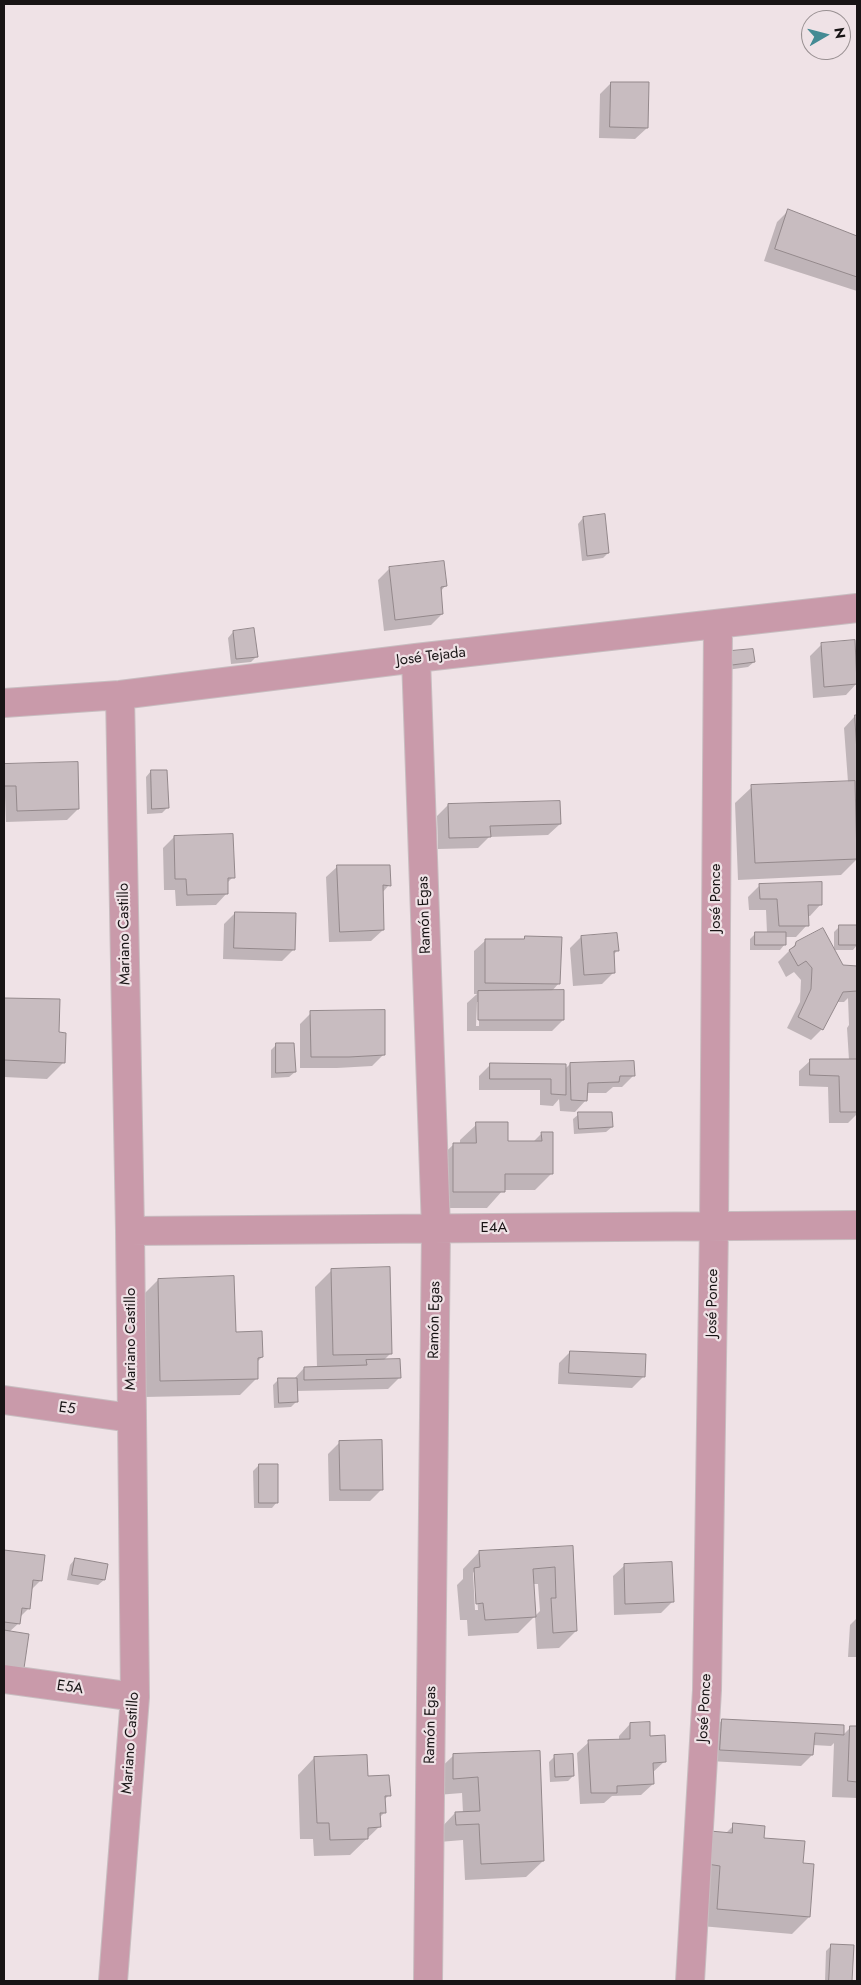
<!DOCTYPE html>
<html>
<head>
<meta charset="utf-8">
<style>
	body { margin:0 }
	#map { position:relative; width:861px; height:1985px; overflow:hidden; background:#efe2e6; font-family:Jost,sans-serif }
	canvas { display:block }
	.frame { position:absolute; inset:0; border:5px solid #181415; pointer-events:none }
	.north { position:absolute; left:801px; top:10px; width:50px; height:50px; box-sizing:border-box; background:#efe2e6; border:1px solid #999092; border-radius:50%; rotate:82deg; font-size:14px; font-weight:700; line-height:20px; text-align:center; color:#181415 }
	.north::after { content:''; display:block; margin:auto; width:18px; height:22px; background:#448b94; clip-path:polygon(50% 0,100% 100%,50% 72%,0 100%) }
</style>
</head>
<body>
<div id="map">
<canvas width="861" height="1985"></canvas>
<div class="frame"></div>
<div class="north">N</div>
</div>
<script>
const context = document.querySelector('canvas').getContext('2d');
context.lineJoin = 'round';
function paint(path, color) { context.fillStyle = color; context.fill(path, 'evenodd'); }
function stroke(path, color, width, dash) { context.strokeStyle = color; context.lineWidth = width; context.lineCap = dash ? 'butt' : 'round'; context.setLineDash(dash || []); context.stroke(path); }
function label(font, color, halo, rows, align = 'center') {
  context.font = font + ' Jost,sans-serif'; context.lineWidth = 4.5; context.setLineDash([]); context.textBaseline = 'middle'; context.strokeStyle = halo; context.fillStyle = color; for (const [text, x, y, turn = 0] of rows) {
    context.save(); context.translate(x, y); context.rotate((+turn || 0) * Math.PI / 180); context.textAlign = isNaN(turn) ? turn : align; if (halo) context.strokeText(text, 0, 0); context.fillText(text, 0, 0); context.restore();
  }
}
const shadow = new Path2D(`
	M611,83L647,128L635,139L599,138L600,94Z
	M788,211L857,237V291L764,261L777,222Z
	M583,518L608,553L603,558L582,561L578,524Z
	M389,569L446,585L440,592L442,614L431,625L384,631L378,580Z
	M233,632L257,656L251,662L231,664L228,638Z
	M854,642L857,683L846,695L813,698L810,656L822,644Z
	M731,653L754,662L748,667L727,670Z
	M855,716H857V859L841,875L738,880L735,803L752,787L848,782L844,728Z
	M77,763L78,809L67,820L6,822L5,797H4V765Z
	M151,771L167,808L162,813L147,814L146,777Z
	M448,805L560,824L548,835L489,837L478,848L438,849L437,816Z
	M174,837L233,877L227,883V893L216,905L176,906L175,890H164L163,848Z
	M338,866L389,885L382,893L383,930L371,941L329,942L326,877Z
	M760,885L821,904L810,916H807V925L796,937H785V944L780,950H750V939L756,933H767L766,910H749L748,897Z
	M235,913L294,949L282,961L223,959L224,924Z
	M857,926V945L853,950H834L856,991L857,989V1114L848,1123H829L828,1087L799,1086V1071L811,1060H849L847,1028L849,1025L848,998L844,1002H836L822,1029L811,1040L787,1028L800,1002L801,980L794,972L786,977L778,962L797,943L834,950V932L839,927Z
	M526,937L559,983L551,992L563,1020L552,1031H467V1003L477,994H474V951L486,940H523ZM477,1002H479V1026H476Z
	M581,937L618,950L613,955L614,972L602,984L573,986L570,948Z
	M4,999L59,1001L58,1033L64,1062L47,1079L4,1077Z
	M311,1013L384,1054L372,1066L337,1068H300V1024Z
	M276,1045L295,1072L289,1077L271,1078V1050Z
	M491,1064L564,1070L570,1064L634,1075L622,1087H613L606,1093H586V1100L575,1112L560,1111L559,1099L553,1106L540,1105V1090H479V1076Z
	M579,1114L612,1127L606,1132L574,1134L573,1119Z
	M477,1124L507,1142H533L542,1133L552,1173L535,1190H503L487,1208H436V1161L453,1145H460V1140Z
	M332,1270L391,1353L383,1361L399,1378L388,1389L296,1391V1402L291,1407L274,1408L273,1385L279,1379H294L304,1368H317L315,1287Z
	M158,1280L234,1333L262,1357L257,1362V1378L240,1395L144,1397L142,1296Z
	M570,1352L644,1376L632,1388L558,1384L559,1363Z
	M340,1442L382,1489L370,1501H329L328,1454Z
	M259,1465L277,1502L272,1508H254L253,1471Z
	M571,1547L576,1631L559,1648L537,1649L535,1616L518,1633L468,1636L467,1620H460L457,1585L463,1579V1569L479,1552ZM475,1570L478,1610H475L473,1573ZM533,1584H538L540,1611L535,1616Z
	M4,1552L44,1556L41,1580L31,1590L29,1608L19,1618V1623L9,1632L4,1685Z
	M75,1559L104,1580L98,1585L67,1580L70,1565Z
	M625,1565L672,1602L661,1613L614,1615L613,1576Z
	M857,1618V1657H848L850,1625Z
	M722,1720L843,1735L851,1727H857V1798L832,1797L834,1743L831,1746L813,1745L812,1755L801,1766L709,1761L711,1732Z
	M630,1724L649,1737L665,1761L652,1773L653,1784L641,1795L612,1796L604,1803L580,1804L577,1753L589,1742L619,1740V1736Z
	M538,1752L543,1861L526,1877L465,1880L463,1840L439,1842V1830L455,1813H463L462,1793L437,1795L436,1772L453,1756Z
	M555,1756L573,1776L568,1781L550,1782L549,1762Z
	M314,1758L367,1777L389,1795L384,1800L385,1812L379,1818V1827L350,1855L314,1856L313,1839H300L298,1775Z
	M734,1825L763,1839L801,1864L813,1866L809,1917L792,1934L701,1926L694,1849L725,1834Z
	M832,1945L853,1946L850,1981H825L826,1951Z`);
const building = new Path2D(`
	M611,82H649L648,128L610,127Z
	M788,209L857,236V277L775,249Z
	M605,514L609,553L587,556L583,517Z
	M444,561L447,586L441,587L443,614L395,620L389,567Z
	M254,628L258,657L236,659L233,631Z
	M855,640L857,684L824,687L821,643Z
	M753,649L755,662L732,665L731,651Z
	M855,715H857V752Z
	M78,762L79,809L17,811L16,786H4V764Z
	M151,770H167L169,808L152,809Z
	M855,781L857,859L755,863L751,785Z
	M560,801L561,824L490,826L491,837L449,838L448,804Z
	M233,834L235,878H228V894L187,895L186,879H175L174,836Z
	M337,865H390L391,886L383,885L384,930L340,932Z
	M822,882V905H808L809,926H779L777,899H760L759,884Z
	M235,912L296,913L295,950L234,948Z
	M839,925H857V945H839Z
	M823,928L843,965L857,966V991L843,992L823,1030L798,1017L811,989L812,968L806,961L798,966L789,950L795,946L796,942Z
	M755,932H786V945H755Z
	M617,933L619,951H614L615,973L584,975L581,936Z
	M525,936L562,937L560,984L485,983V939H524Z
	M4,987V998L60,999L59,1032L66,1033L65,1063L4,1060Z
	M564,990V1020H478V991Z
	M385,1010V1055L349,1057H311L310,1011Z
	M276,1043H294L296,1072L276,1073Z
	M810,1059H857V1112H840L839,1076L810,1075Z
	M634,1061L635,1076H620L619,1082L588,1083L587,1101L571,1100L570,1063Z
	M490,1063L566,1064V1095L551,1094V1079H490Z
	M578,1112H612L613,1127L579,1129Z
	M476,1122H508V1141H542L541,1132H553V1174H505V1192H453V1143H476Z
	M390,1267L392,1354L333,1355L331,1269Z
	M234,1276L236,1332L262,1331L263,1357L258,1358V1379L160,1381L158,1279Z
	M570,1351L646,1354L645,1377L569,1373Z
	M400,1359L401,1378L304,1380V1367L367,1365L366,1360Z
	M278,1378H297L298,1402L279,1403Z
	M382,1440L383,1490H340L339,1441Z
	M259,1464H278V1503H259Z
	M573,1546L577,1631L553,1633L551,1598H556L555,1567L533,1569L536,1617L485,1620L483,1603L476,1604L474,1568L480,1567L479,1551Z
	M4,1550L45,1555L42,1581L33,1580L30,1609L22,1608L20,1624L4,1622Z
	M75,1558L108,1564L105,1580L72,1575Z
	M672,1562L674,1602L625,1604L624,1564Z
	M4,1630L29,1634L23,1675L4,1672Z
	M722,1719L844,1725V1735L815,1733L813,1755L720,1750Z
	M650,1722V1736L665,1735L666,1762L653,1763L654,1784L617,1786V1793H591L588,1740L630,1739V1723Z
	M850,1726H857V1782L848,1781Z
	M540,1751L544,1861L481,1864L479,1824L456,1825L455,1812L480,1811L478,1777L453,1779V1754Z
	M573,1754L574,1776L555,1777L554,1755Z
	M367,1755L368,1776L389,1775L391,1796H385L386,1813H380L381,1827L368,1828V1839L330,1840L329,1823H317L314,1757Z
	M733,1823L765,1826L764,1838L805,1841L803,1863L814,1864L810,1917L717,1909L720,1866L707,1864L710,1831L732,1833Z
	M831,1944L854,1945L852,1981H829Z`);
const minor = new Path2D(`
	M416,658L436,1229L428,1981
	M4,703L120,695L416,658L857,608
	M130,1231L857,1225
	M4,1400L131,1418
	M4,1679L135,1697
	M113,1981L135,1697L130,1231L120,695
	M690,1981L707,1690L714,1226L718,624`);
const streetNames = [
	["José Tejada",431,657,-7],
	["José Ponce",716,898,-90],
	["Ramón Egas",425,915,-92],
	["Mariano Castillo",125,934,-91],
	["E4A",494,1228],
	["José Ponce",713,1303,-89],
	["Ramón Egas",435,1320,-89],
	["Mariano Castillo",131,1339,-90],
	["E5",67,1409,8],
	["E5A",70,1688,8],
	["José Ponce",705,1708,-87],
	["Ramón Egas",431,1725,-89],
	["Mariano Castillo",131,1743,-86]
];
paint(shadow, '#0003');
paint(building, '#c8bcc0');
stroke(building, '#93888b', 1);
stroke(minor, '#c8bdc0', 30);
stroke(minor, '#c99aaa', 28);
label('15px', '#181415', '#efe2e6', streetNames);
</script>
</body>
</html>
